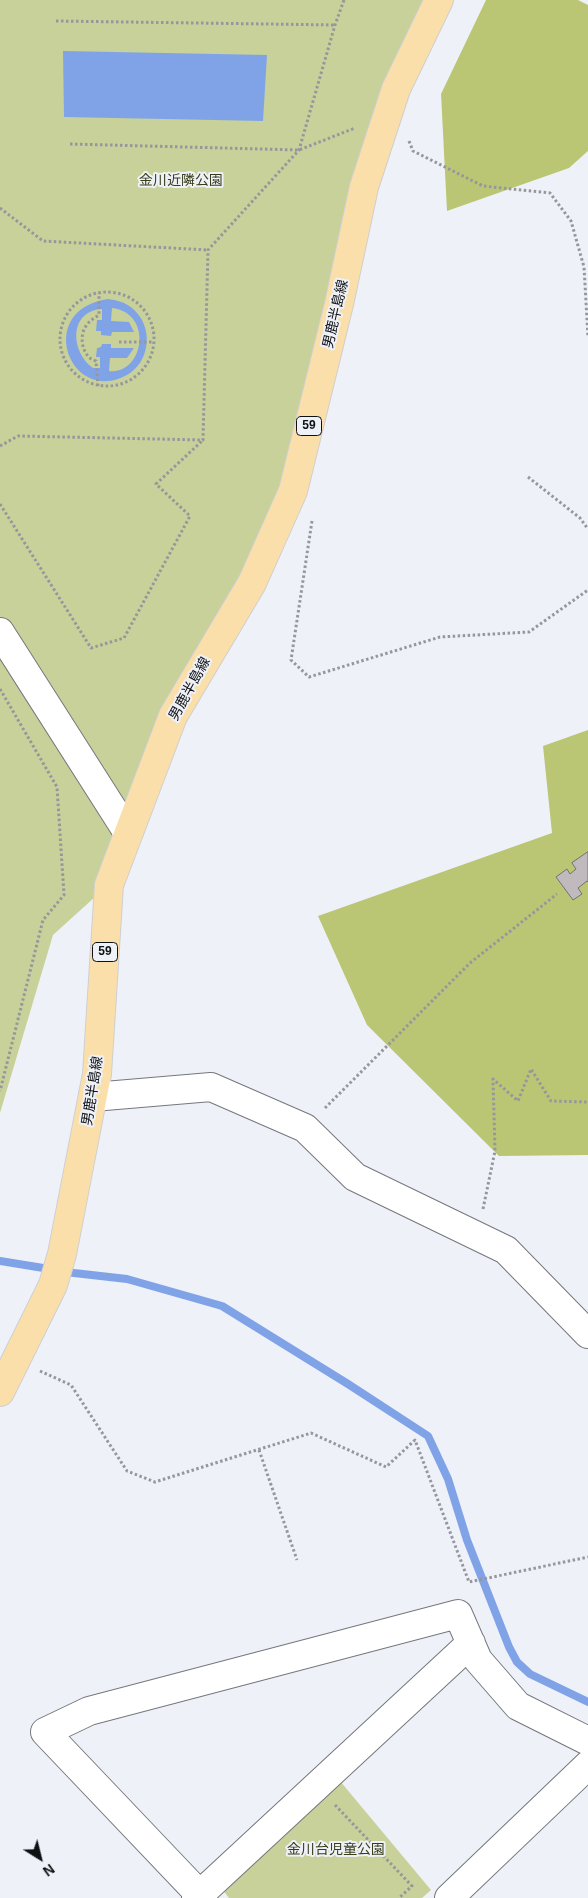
<!DOCTYPE html>
<html>
<head>
<meta charset="utf-8">
<style>
	body { margin:0 }
	#map { position:relative; width:588px; height:1898px; overflow:hidden; background:#eef2f8; font-family:Arial,sans-serif }
	canvas { display:block }
	.north { position:absolute; left:15px; top:1833px; width:50px; height:50px; -webkit-text-stroke:4px #eef2f8; paint-order:stroke; rotate:144deg; font-size:14px; font-weight:700; line-height:20px; text-align:center; color:#101113 }
	.north::after { content:''; display:block; margin:auto; width:18px; height:22px; background:#101113; clip-path:polygon(50% 0,100% 100%,50% 72%,0 100%) }
</style>
</head>
<body>
<div id="map">
<canvas width="588" height="1898"></canvas>
<div class="north">N</div>
</div>
<script>
const context = document.querySelector('canvas').getContext('2d');
context.lineJoin = 'round';
function paint(path, color) { context.fillStyle = color; context.fill(path, 'evenodd'); }
function stroke(path, color, width, dash) { context.strokeStyle = color; context.lineWidth = width; context.lineCap = dash ? 'butt' : 'round'; context.setLineDash(dash || []); context.stroke(path); }
function label(font, color, halo, rows, align = 'center') {
  context.font = font + ' Arial,"Noto Sans JP",sans-serif'; context.lineWidth = 4; context.setLineDash([]); context.textBaseline = 'middle'; context.strokeStyle = halo; context.fillStyle = color; for (const [text, x, y, turn = 0] of rows) {
    context.save(); context.translate(x, y); context.rotate((+turn || 0) * Math.PI / 180); context.textAlign = isNaN(turn) ? turn : align; if (halo) context.strokeText(text, 0, 0); context.fillText(text, 0, 0); context.restore();
  }
}
const green = new Path2D(`
	M0,0H426L290,488L106,887L53,935L0,1113Z
	M340,1781L431,1890L422,1898H229L222,1889Z`);
const forest = new Path2D(`
	M486,0H578L588,5V151L569,168L447,211L441,94Z
	M588,730V1155L499,1156L367,1025L318,916L552,833L543,746Z`);
const water = new Path2D(`
	M63,51L267,55L263,121L64,117Z
	M108,299C116,300 125,302 132,308C149,322 151,346 140,363C134,371 127,376 118,379C66,396 38,309 108,299ZM112,308C154,313 144,375 109,371L110,358H127L134,348H111V344H102L101,347L97,348L96,357H100V368H93C70,351 69,311 102,309V320H97L96,331H101V335L111,336L112,332H134L129,322L111,321Z`);
const stream = new Path2D(`
	M0,1261L74,1273L127,1279L222,1306L348,1384L428,1436L448,1479L467,1540L509,1647L517,1662L530,1674L588,1702`);
const building = new Path2D(`
	M588,852V882L587,881L578,888L582,894L573,900L556,877L567,869L570,874L576,869L572,863Z`);
const path = new Path2D(`
	M56,21L335,25
	M409,141L413,151L483,186L550,193L571,221L584,267L588,337
	M70,144L299,150L355,128
	M0,208L43,241L208,250
	M60 339a47 47 0 1 1 94 0a47 47 0 1 1-94 0Z
	M119,342H154
	M98,386L96,361C83,358 78,337 86,326C89,321 94,318 99,315V293
	M0,446L18,436L203,440L208,250L299,150L335,25L344,0
	M528,477L580,518L588,529
	M0,504L91,648L124,638L190,516L156,484L202,441
	M312,521L291,660L309,677L440,637L529,632L588,590
	M0,689L57,787L64,895L43,920L0,1091
	M325,1108L470,963L557,894
	M483,1209L495,1151L493,1079L518,1101L531,1069L551,1101L588,1102
	M40,1371L71,1385L127,1471L155,1482L311,1433L386,1467L415,1440L469,1582L588,1557
	M259,1450L297,1560
	M335,1805L412,1886L399,1898`);
const minor = new Path2D(`
	M0,632L128,833
	M93,1097L211,1087L305,1128L355,1177L506,1250L588,1334
	M196,1898L471,1643
	M203,1898L45,1732L89,1711L458,1614L478,1660L518,1706L588,1741
	M449,1898L588,1765`);
const major = new Path2D(`
	M0,1392L53,1285L62,1254L97,1074L109,885L173,716L252,583L293,491L339,304L364,187L396,89L439,0`);
const shields = [
	[309,426,25],
	[105,952,25]
];
const shieldNames = [
	["59",309,426],
	["59",105,952]
];
const parkNames = [
	["金川近隣公園",181,181],
	["金川台児童公園",336,1850]
];
const streetNames = [
	["男鹿半島線",336,314,-77],
	["男鹿半島線",190,689,-61],
	["男鹿半島線",93,1091,-81]
];
paint(green, '#c8d199');
paint(forest, '#bbc675');
paint(water, '#80a3e7');
stroke(stream, '#80a3e7', 8);
paint(building, '#c0b9bd');
stroke(building, '#777174', 1);
stroke(minor, '#74787d', 30);
stroke(major, '#cfcfd0', 30);
stroke(path, '#95979c', 3, [2.5, 2.5]);
stroke(minor, '#fff', 28);
stroke(major, '#fbdfab', 28);
for (const [x, y, w] of shields) { const box = new Path2D(); box.roundRect(x - w / 2, y - 9.5, w, 19, 4); context.fillStyle = '#eef2f8'; context.fill(box); stroke(box, '#101113', 1); }
label('bold 12px', '#101113', null, shieldNames);
label('14px', '#383c19', '#eef2f8', parkNames);
label('14px', '#101113', '#eef2f8', streetNames);
</script>
</body>
</html>
